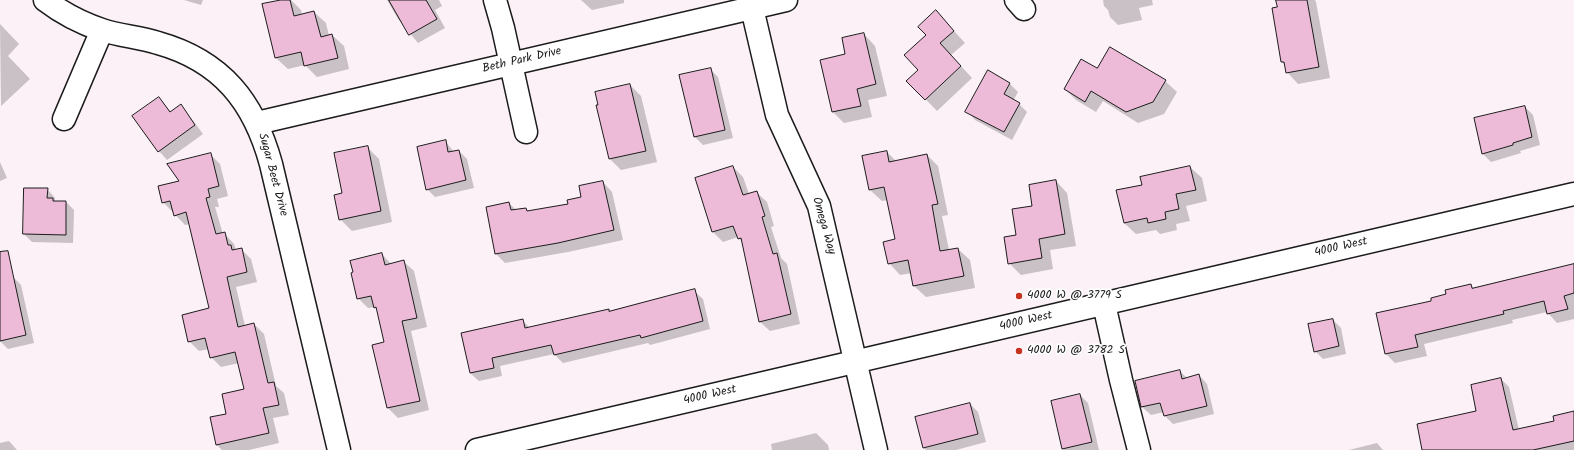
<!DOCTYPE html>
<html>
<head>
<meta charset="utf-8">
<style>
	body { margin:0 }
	canvas { display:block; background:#fbf1f7 }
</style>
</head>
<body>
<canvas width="1574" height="450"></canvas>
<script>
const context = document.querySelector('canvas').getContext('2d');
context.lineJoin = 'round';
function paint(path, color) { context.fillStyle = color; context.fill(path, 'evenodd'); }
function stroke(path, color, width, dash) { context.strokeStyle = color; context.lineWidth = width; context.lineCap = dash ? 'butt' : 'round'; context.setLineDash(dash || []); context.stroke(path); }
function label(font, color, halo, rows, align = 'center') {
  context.font = font + ' Kalam,sans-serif'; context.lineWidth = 3.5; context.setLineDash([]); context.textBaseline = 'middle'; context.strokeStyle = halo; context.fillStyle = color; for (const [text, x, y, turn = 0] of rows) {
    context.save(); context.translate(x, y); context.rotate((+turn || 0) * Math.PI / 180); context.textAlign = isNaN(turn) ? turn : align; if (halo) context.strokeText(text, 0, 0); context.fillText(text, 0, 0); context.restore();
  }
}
const shadow = new Path2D(`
	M184,0H203L201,5Z
	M285,0H291L301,10L302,15L314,12L326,23L329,36L332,35L344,46L349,69L317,77L305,65L288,69L276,58Z
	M387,0H439L442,6L435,10L445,28L418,43L398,19Z
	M581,0H624V3L592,10Z
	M1103,0H1152L1153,5L1139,8L1142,20L1118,25L1110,17L1108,10L1104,6Z
	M1277,0H1315L1316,2L1330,78L1298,84L1287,72L1285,65L1282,62Z
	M936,11L965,43L951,55L972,78L937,111L908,81L919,70Z
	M0,24L19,44L8,56L30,79L1,106Z
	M864,34L875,46L887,96L868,100L872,117L844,123L833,112L846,54Z
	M710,69L718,77L733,138L703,145L695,137L680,76Z
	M1098,69L1165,81L1177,92L1164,114L1138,123L1103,101L1096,112L1076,100L1065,89Z
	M1010,84L1018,92L1013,101L1019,104L1027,112L1012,140L975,120L967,111Z
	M630,85L641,96L657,162L621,170L610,159L597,106Z
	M159,98L171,112L180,106L188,114L203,134L167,160L159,151L134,117Z
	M1525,107L1533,115L1540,145L1520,151L1521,153L1491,162L1483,154Z
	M445,141L454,152L459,151L467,159L474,188L435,197L427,189Z
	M367,147L379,159L392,222L352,231L340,219L344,194Z
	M887,152L896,161L927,155L938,166L948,215L942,216L949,250L958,249L970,260L975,288L926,297L914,286L912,273L900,275L889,263L896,240L888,200L882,201L870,190L863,157Z
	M210,154L220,164L228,196L217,199L219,207H215L223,234L224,233L234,244L236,250L241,249L251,259L257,282L236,287L245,326L254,324L264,334L276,386L284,393L289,415L273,418L279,443L249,450H222L217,445L211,418L227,414L245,390L239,363L221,367L211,357L209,349L199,351L189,341L211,309L190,224L185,225L163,202L180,181Z
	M0,162L7,178L0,181Z
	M733,167L743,177L749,194L756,192L767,202L774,226L771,227L781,258L787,264L800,324L770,331L759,321L743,243L738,237L723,242L713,232L696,179Z
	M1190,167L1202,178L1207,201L1186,206L1190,221L1176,224L1177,230L1160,234L1156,230L1136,234L1124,223L1143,186Z
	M1056,181L1067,193L1076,246L1050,250L1053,269L1021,275L1009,263L1017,236L1034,207Z
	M603,182L612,192L623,240L568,252L505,263L495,253L509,203L516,210L526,209L529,212L569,204L582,198Z
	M47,189L55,198V202H66L74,210L73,243L32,242L24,234Z
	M382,254L391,264L403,261L414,271L427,327L411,331L429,410L398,418L388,408L386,343L378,310L375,307L368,308L358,298Z
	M1574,265V319L1557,323L1547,312L1512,320L1513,323L1424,344L1427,356L1395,363L1386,354L1432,302L1471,285L1474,289Z
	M13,277L21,285L34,343L8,349L0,341V280Z
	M694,291L703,299L710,329L650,345L648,343L563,363L554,354L500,366L502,376L479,381L470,373L523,321L530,328L608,310L610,312Z
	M1333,320L1341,328L1346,354L1323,359L1315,351Z
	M1180,371L1187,378L1199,375L1207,384L1214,414L1173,424L1165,416L1164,412L1151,415L1142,407L1136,381Z
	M1501,379L1509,387L1519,430L1555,422L1574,412V450H1424L1478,412Z
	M1080,395L1088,403L1099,450H1064L1063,449Z
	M970,404L978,412L986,442L956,450H926L924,448L916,418Z
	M816,433L828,445L829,450H772L771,444Z
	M9,441L17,450H0V443Z
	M1377,443L1383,450H1349Z`);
const building = new Path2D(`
	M281,0H290L294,16L314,11L321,37L332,34L338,58L304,66L301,52L275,58L262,4Z
	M389,0H426L437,19L409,35Z
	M1276,0H1307L1319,67L1286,73L1284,62H1281L1272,8L1277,7Z
	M936,10L954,31L940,43L961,66L925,100L906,81L918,70L904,55L926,35L918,27Z
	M864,33L876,84L857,89L861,106L832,112L820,60L845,54L842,38Z
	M1110,47L1166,80L1153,102L1126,112L1091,91L1085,102L1064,89L1081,59L1097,68Z
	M711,68L725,130L694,137L679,75Z
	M988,70L1010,83L1004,94L1020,103L1004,132L965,112Z
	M630,84L646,151L609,159L596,105H598L595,92Z
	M159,97L170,112L181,104L195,125L158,152L132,116Z
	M1525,106L1532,137L1513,143V145L1482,154L1474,118Z
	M446,140L448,152L459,150L466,180L426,190L417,147Z
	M368,146L381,211L339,220L334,195L342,193L334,153Z
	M887,151L889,162L927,154L938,204L932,205L940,251L958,248L964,276L913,286L908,260L888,264L883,242L895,239L884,187L869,190L862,156Z
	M211,153L219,186L208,189L210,197L206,198L216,234L225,232L228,245H231L232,250L242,248L247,272L227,277L238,327L254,323L268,383L274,382L279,405L263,408L269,433L216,445L210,417L226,414L222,394L244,389L235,352L210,358L205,338L188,342L182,315L209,308L186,212L174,216L170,201L162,203L158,186L179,181L167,164Z
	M733,166L743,195L757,191L765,216L762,217L773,254L777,253L791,314L759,322L741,238L738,239L733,226L712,232L695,178Z
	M1190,166L1196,190L1176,194L1179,209L1165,212L1166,219L1148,223L1147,218L1124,223L1116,190L1142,185L1140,177Z
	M1056,180L1065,234L1039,239L1042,258L1008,264L1004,237L1016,235L1012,209L1032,206L1029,185Z
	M603,181L614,230L558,243L495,254L486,207L509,202L511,210L526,208L527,211L568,204L567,200L581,197L579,186Z
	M24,188H48L47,198H53V201H66V235L23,234Z
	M8,251L26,335L0,341V252Z
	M382,253L385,265L404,260L417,318L402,321L420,401L387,408L372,345L384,342L376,307L374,308L371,296L357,299L351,273L353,272L350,261Z
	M1574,264V293L1564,296L1568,309L1547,314L1544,301L1503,311L1504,314L1415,335L1418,347L1385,354L1376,313L1431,301V298L1446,294L1445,290L1471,284L1472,288Z
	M695,289L703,321L641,338L640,335L554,355L551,345L492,358L494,368L470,373L461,333L523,319L525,328L609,309V311Z
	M1333,319L1339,346L1314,352L1308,324Z
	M1180,370L1182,379L1199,374L1207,406L1164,416L1160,403L1141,407L1135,381Z
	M1501,378L1513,430L1554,421L1553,416L1574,411V441L1533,450H1422L1417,424L1476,411L1471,385Z
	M1080,394L1092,442L1062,449L1051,401Z
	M970,403L978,434L923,448L915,417Z`);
const minor = new Path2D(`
	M45,0C62,13 81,23 102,30C120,36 140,37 158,43C222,61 254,102 271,164L339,450
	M495,0L503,28L526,132
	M1016,0L1024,9
	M752,8L777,115L819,206L876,450
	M64,119L102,30
	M257,123L786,0
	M1104,304L1121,380L1139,450
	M477,450L1574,194`);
const markers = [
	[1019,296,4,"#c8321e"],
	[1019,351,4,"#c8321e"]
];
const streetNames = [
	["Beth Park Drive",522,61,-13],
	["Sugar Beet Drive",272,175,75],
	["Omega Way",823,226,74],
	["4000 West",1341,248,-13],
	["4000 West",1026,322,-13],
	["4000 West",710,396,-13]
];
const poiNames = [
	["4000 W @ 3779 S",1027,296],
	["4000 W @ 3782 S",1027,351]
];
paint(shadow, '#0003');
paint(building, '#edbad7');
stroke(building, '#1c1c1c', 1);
stroke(minor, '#1c1c1c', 25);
stroke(minor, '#fff', 22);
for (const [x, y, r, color] of markers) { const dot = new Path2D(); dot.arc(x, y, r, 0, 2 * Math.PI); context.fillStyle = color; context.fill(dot); stroke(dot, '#fff', 1.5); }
label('12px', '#1c1c1c', '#fff', streetNames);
label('12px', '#1c1c1c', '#fff', poiNames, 'left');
</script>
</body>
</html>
